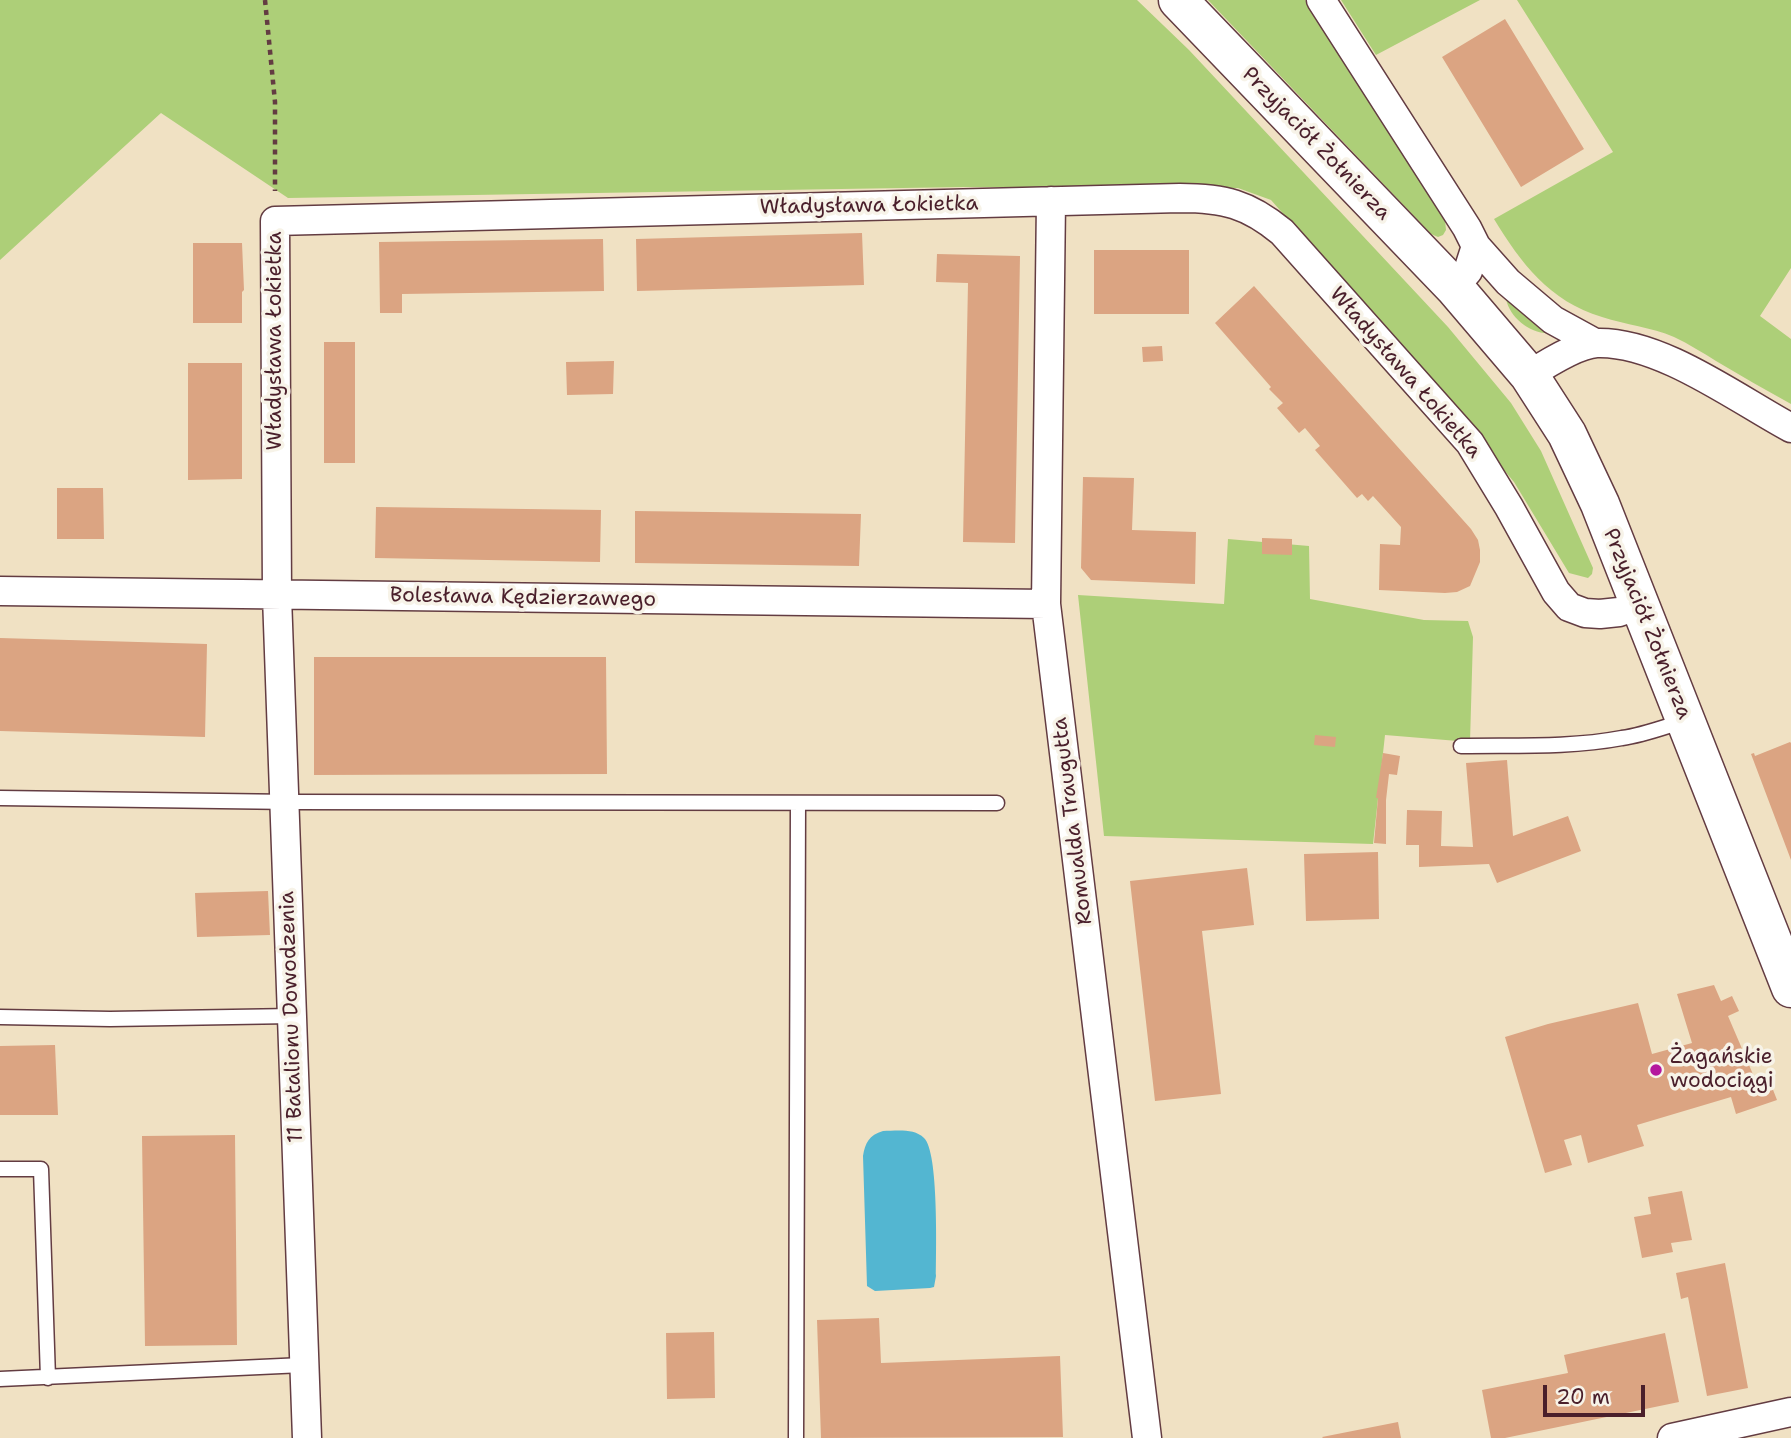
<!DOCTYPE html>
<html>
<head>
<meta charset="utf-8">
<style>
	body { margin:0 }
	#map { position:relative; width:1791px; height:1438px; overflow:hidden; background:#f0e1c3; font-family:"Shantell Sans",sans-serif }
	canvas { display:block }
	.scale { position:absolute; left:1543px; top:1385px; width:102px; height:32px; box-sizing:border-box; border:4px solid #4a1f2b; border-top:0; padding-left:9px; font-size:21px; line-height:24px; white-space:nowrap; color:#4a1f2b; -webkit-text-stroke:5px #f7f3e8; paint-order:stroke }
</style>
</head>
<body>
<div id="map">
<canvas width="1791" height="1438"></canvas>
<div class="scale">20 m</div>
</div>
<script>
const context = document.querySelector('canvas').getContext('2d');
context.lineJoin = 'round';
function paint(path, color) { context.fillStyle = color; context.fill(path, 'evenodd'); }
function stroke(path, color, width, dash) { context.strokeStyle = color; context.lineWidth = width; context.lineCap = dash ? 'butt' : 'round'; context.setLineDash(dash || []); context.stroke(path); }
function label(font, color, halo, rows, align = 'center') {
  context.font = font + ' "Shantell Sans",sans-serif'; context.lineWidth = 7; context.setLineDash([]); context.textBaseline = 'middle'; context.strokeStyle = halo; context.fillStyle = color; for (const [text, x, y, turn = 0] of rows) {
    context.save(); context.translate(x, y); context.rotate((+turn || 0) * Math.PI / 180); context.textAlign = isNaN(turn) ? turn : align; if (halo) context.strokeText(text, 0, 0); context.fillText(text, 0, 0); context.restore();
  }
}
const green = new Path2D(`
	M0,0H1137L1189,50L1448,327L1511,403L1541,451L1593,568L1592,574L1588,578L1569,573L1514,482L1404,350L1271,200L1238,188L964,187L288,198L161,113L0,260Z
	M1208,0H1305L1345,59L1445,220L1446,230L1443,235L1438,237L1431,234Z
	M1341,0H1480L1376,55Z
	M1517,0H1791V268L1760,316L1791,339V404C1766,390 1741,376 1716,361C1703,353 1689,344 1674,337C1651,327 1626,325 1602,317C1549,301 1521,263 1494,219L1613,152Z
	M1506,299L1551,333C1531,335 1510,318 1506,299Z
	M1228,539L1309,546L1310,599L1424,620L1468,621L1473,637L1470,742L1385,735L1373,844L1104,836L1078,595L1224,604Z`);
const water = new Path2D(`
	M883,1131C896,1131 914,1128 924,1138C939,1152 936,1252 936,1276L934,1287L930,1288L875,1291L867,1286L863,1156C865,1143 869,1135 883,1131Z`);
const building = new Path2D(`
	M1505,19L1584,149L1521,187L1442,57Z
	M862,233L864,285L637,291L636,239Z
	M603,239L604,291L402,294V313H380L379,242Z
	M193,243H242L244,290L242,292V323H193Z
	M1094,250H1189V314H1094Z
	M937,254L1020,256L1015,543L963,542L968,283L936,282Z
	M1254,286L1471,529L1478,540L1480,550V562L1470,586L1457,592L1445,593L1379,590L1380,544L1400,545L1401,527L1373,496L1368,501L1362,494L1357,498L1315,450L1320,446L1305,428L1299,433L1277,408L1283,403L1269,389L1271,387L1215,323Z
	M324,342H355V463H324Z
	M1162,346L1163,361L1143,362L1142,347Z
	M614,361L613,394L567,395L566,362Z
	M188,363H242V479L188,480Z
	M1083,477L1134,478L1132,530L1196,532L1195,584L1091,580L1081,568Z
	M57,488H103L104,539H57Z
	M376,507L601,510L600,562L375,558Z
	M635,511L861,514L859,566L635,563Z
	M1262,538L1292,539V555L1262,554Z
	M0,638L207,644L205,737L0,731Z
	M314,657H606L607,774L314,775Z
	M1315,735L1336,737L1335,747L1314,745Z
	M1790,742L1791,743V860L1751,754L1754,753L1755,756Z
	M1383,753L1400,756L1397,775L1389,774L1386,800V844L1374,843L1378,798H1376Z
	M1507,760L1513,836L1568,816L1581,851L1497,883L1489,864L1419,867V845H1406L1407,810L1442,811L1441,846L1473,847L1466,763Z
	M1378,852L1379,919L1306,921L1304,854Z
	M1247,868L1254,925L1202,931L1221,1094L1155,1101L1130,881Z
	M268,891L270,935L197,937L195,893Z
	M1714,985L1721,1001L1732,996L1739,1011L1728,1016L1758,1086L1770,1082L1777,1100L1736,1114L1731,1097L1637,1125L1644,1146L1588,1163L1581,1135L1564,1140L1572,1165L1545,1173L1505,1037L1548,1024L1638,1003L1652,1054L1692,1043L1677,994Z
	M55,1045L58,1115H0V1046Z
	M235,1135L237,1345L145,1346L142,1136Z
	M1682,1191L1692,1240L1671,1243L1673,1252L1642,1258L1634,1217L1651,1214L1648,1197Z
	M1725,1263L1748,1388L1707,1396L1688,1297L1681,1299L1676,1273Z
	M879,1318L881,1363L1060,1356L1063,1437L821,1438L817,1320Z
	M714,1332L715,1398L667,1399L666,1333Z
	M1665,1333L1679,1402L1505,1438H1491L1482,1390L1568,1373L1564,1355Z
	M1398,1422L1401,1438H1323L1322,1437Z`);
const path = new Path2D(`
	M265,0L275,102V191`);
const service = new Path2D(`
	M1461,746C1515,745 1569,748 1622,738C1643,735 1664,727 1684,721
	M0,798L293,802L997,803
	M0,1017L110,1019L293,1016
	M0,1169H41L48,1378
	M0,1379L303,1365
	M796,1438L798,803`);
const minor = new Path2D(`
	M1321,0L1467,228L1476,246L1468,271L1454,287
	M1051,201L1046,604L1147,1438
	M1476,246L1508,282L1553,320L1595,343
	M1529,375C1546,364 1578,344 1597,343C1660,341 1737,399 1791,428
	M0,591L1046,604
	M307,1438L277,596L275,221L1180,198C1224,198 1248,204 1282,232L1470,443L1509,507L1556,592L1569,607L1585,613L1600,614L1619,612L1640,605
	M1672,1438L1791,1412`);
const secondary = new Path2D(`
	M1178,0L1454,287L1529,375L1567,434L1600,504L1791,988`);
const markers = [
	[1656,1070,7,"#b5179e"]
];
const streetNames = [
	["Przyjaciół Żołnierza",1316,144,46],
	["Władysława Łokietka",869,206,-1],
	["Władysława Łokietka",276,341,-90],
	["Władysława Łokietka",1405,373,49],
	["Bolesława Kędzierzawego",523,598,1],
	["Przyjaciół Żołnierza",1647,624,68],
	["Romualda Traugutta",1073,821,-97],
	["11 Batalionu Dowodzenia",292,1017,-92]
];
const poiNames = [
	["Żagańskie",1670,1058],
	["wodociągi",1670,1082]
];
paint(green, '#adcf78');
paint(water, '#53b6d1');
paint(building, '#dba482');
stroke(service, '#633c42', 17);
stroke(minor, '#633c42', 31);
stroke(secondary, '#633c42', 41);
stroke(path, '#633c42', 4.5, [5, 5]);
stroke(service, '#fff', 14);
stroke(minor, '#fff', 28);
stroke(secondary, '#fff', 38);
for (const [x, y, r, color] of markers) { const dot = new Path2D(); dot.arc(x, y, r, 0, 2 * Math.PI); context.fillStyle = color; context.fill(dot); stroke(dot, '#f7f3e8', 2.5); }
label('21px', '#4a1f2b', '#f7f3e8', streetNames);
label('21px', '#4a1f2b', '#f7f3e8', poiNames, 'left');
</script>
</body>
</html>
